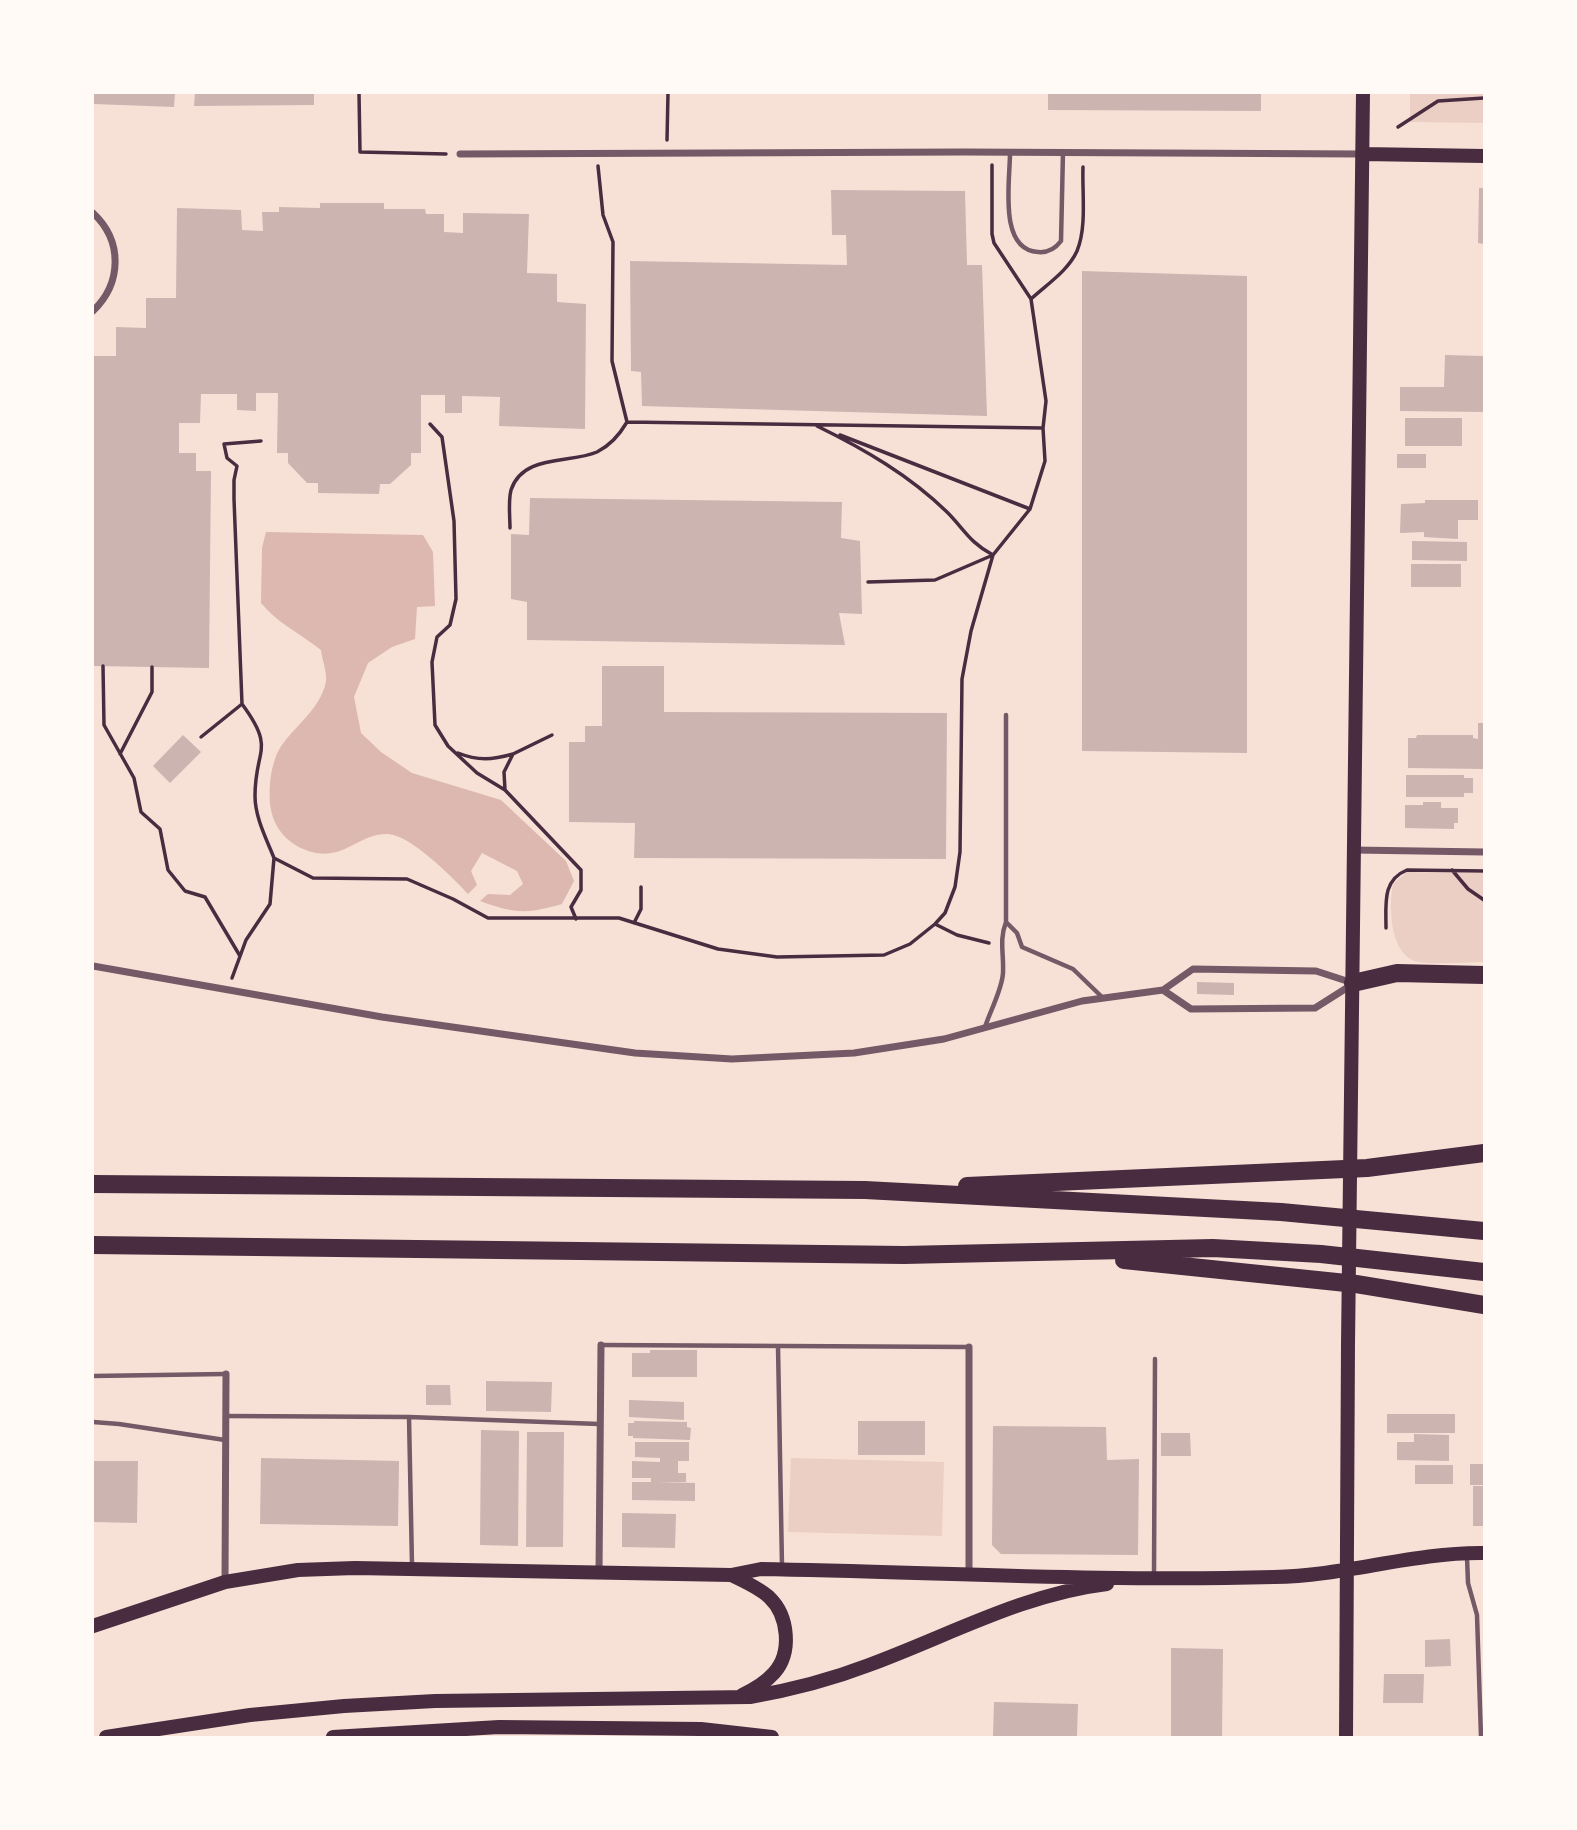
<!DOCTYPE html>
<html>
<head>
<meta charset="utf-8">
<style>
	body { margin:0 }
	#map { position:relative; width:1577px; height:1830px; overflow:hidden; background:#f7e1d7; font-family:"Source Sans 3",sans-serif }
	canvas { display:block }
	.frame { position:absolute; inset:0; border:94px solid #fffaf5; pointer-events:none }
</style>
</head>
<body>
<div id="map">
<canvas width="1577" height="1830"></canvas>
<div class="frame"></div>
</div>
<script>
const context = document.querySelector('canvas').getContext('2d');
context.lineJoin = 'round';
function paint(path, color) { context.fillStyle = color; context.fill(path, 'evenodd'); }
function stroke(path, color, width, dash) { context.strokeStyle = color; context.lineWidth = width; context.lineCap = dash ? 'butt' : 'round'; context.setLineDash(dash || []); context.stroke(path); }
const green = new Path2D(`
	M1410,93H1484V123L1410,122Z
	M1407,872L1484,873V962C1469,962 1424,966 1412,960C1389,948 1389,905 1393,884Z
	M791,1458L944,1462L942,1536L788,1532Z`);
const water = new Path2D(`
	M266,532L423,535L433,552L435,606L417,607L415,639L392,647L368,663L354,697L361,733L381,752L412,773L501,800L566,861L574,881L562,904C527,914 515,914 480,901L488,894L510,895L523,884L517,871L482,853L471,871L477,885L468,894C453,878 411,835 388,834C355,833 340,869 297,846C281,837 272,822 270,804C269,788 270,772 276,756C286,731 321,712 326,681C327,672 322,659 321,650C301,634 277,623 261,603L262,548Z`);
const building = new Path2D(`
	M93,93H175L174,107L93,104Z
	M195,93H314V105L194,106Z
	M1048,93H1261V111L1048,110Z
	M1479,188H1484V244L1478,243Z
	M831,190L965,191L967,265H982L987,416L642,406L641,372L631,371L630,261L847,265L846,235H832Z
	M320,203H384V209H425L426,214H444V232L463,233V213L529,214L527,273L557,274V302L586,304L585,429L499,426L500,397L462,396V413H445V395H421V453H411V465L390,484H380L379,494L318,493V483H307L288,463V453H277L278,393H256V411L237,410V394H201L200,423H179V453H196V471H211L209,668L93,666V356H116V327L146,328V298H176L177,208L241,210L242,230L263,231L262,212H279V207L320,208Z
	M1082,271L1247,276V753L1082,751Z
	M1445,355L1484,356V412L1400,411V387H1444Z
	M1405,418H1462V446H1405Z
	M1397,454H1426V468H1397Z
	M530,498L842,502L841,538L860,541L862,614L839,613L845,645L527,640V602L511,599V534L529,535Z
	M1425,500H1478V520H1458V539L1424,537V532L1400,533L1401,504L1425,503Z
	M1412,541L1467,542V561L1412,560Z
	M1411,564H1461V587H1411Z
	M602,666H664V712L947,713L946,859L634,858L635,823L569,822V742H585V726H602Z
	M1478,723H1484V769L1408,768V738H1416L1417,735H1473V738L1478,739Z
	M183,735L201,752L170,783L153,766Z
	M1406,775H1464V778H1473V793H1464V797H1406Z
	M1423,802H1441V808H1458V823H1454V829L1405,828V805H1423Z
	M1197,982L1234,983V995L1197,994Z
	M650,1350H697V1377H632V1353H650Z
	M486,1381L552,1382L551,1412L486,1411Z
	M426,1385H450L451,1405H426Z
	M629,1400L684,1402V1420L629,1417Z
	M1387,1414H1455V1433H1387Z
	M634,1421L687,1422V1427L691,1428L690,1440L633,1438V1436H628V1423H634Z
	M858,1421H925V1455H858Z
	M993,1426L1106,1427L1107,1460L1139,1459L1138,1555L1001,1554L992,1545Z
	M481,1430L519,1431L518,1546L480,1545Z
	M527,1432H564L563,1547H526Z
	M1161,1433H1190L1191,1456H1161Z
	M1414,1434L1449,1435V1461L1397,1460V1442H1414Z
	M635,1442H689V1461H678V1473H686V1482H657L695,1483V1501L632,1500V1482H651V1478H632V1461L660,1462V1458L635,1457Z
	M261,1458L399,1461L398,1526L260,1524Z
	M93,1461H138L137,1523L93,1522Z
	M1470,1464H1484V1485H1470Z
	M1415,1465H1453V1484H1415Z
	M1473,1486H1484V1526H1473Z
	M622,1513L676,1514L675,1548L622,1547Z
	M1450,1639L1451,1666L1425,1667V1640Z
	M1171,1648L1223,1649L1222,1737H1171Z
	M1384,1674H1424L1423,1703H1383Z
	M994,1702L1078,1704L1077,1737H993Z`);
const path = new Path2D(`
	M359,93L360,152L446,154
	M1398,127L1438,101L1484,98
	M667,140L668,93
	M598,166L603,215L613,242L612,361L627,422
	M1031,299C1046,285 1068,271 1077,251C1087,227 1082,193 1083,167
	M430,424L442,437L454,521L456,599L450,625L437,637L432,662L435,725L448,746L477,773L505,790
	M817,426C864,449 909,475 947,512C964,529 970,543 993,555L935,580L868,582
	M840,435L1030,509
	M510,528C510,517 508,501 511,490C523,454 569,464 597,452C609,446 620,434 627,422L1043,428
	M103,666L104,725L134,778L141,812L160,829L168,870L185,891L205,897L240,956
	M242,704L234,499V480L237,466L227,458L224,444L261,441
	M552,735L513,754L504,772L505,790L581,870V890L571,907L576,919
	M201,737L242,704C276,750 255,748 255,796C255,817 266,838 274,858
	M458,753C478,761 492,760 513,754
	M120,754L152,692V667
	M1452,870L1468,889L1484,900
	M634,923L641,909V887
	M935,924L957,935L989,943
	M1386,928C1386,904 1382,880 1407,870L1484,871
	M232,978L246,940L270,904L274,858L313,878L407,879L453,899L488,918H619L718,949L777,957L884,955L910,944L935,924L945,913L955,887L960,852L962,679L971,631L993,555L1030,509L1045,461L1043,428L1046,401L1031,299L994,243L992,234V165`);
const service = new Path2D(`
	M1010,153C1010,181 998,250 1038,252C1048,253 1055,249 1061,241L1063,152
	M1006,922L1017,933L1022,947L1073,969L1102,997
	M985,1027C990,1011 1002,990 1003,973C1004,954 999,940 1006,922V715
	M602,1345L969,1347
	M778,1346L782,1566
	M93,1376L225,1374
	M226,1416L409,1417
	M93,1422L119,1424L225,1440
	M1467,1557L1468,1583L1477,1615L1481,1737
	M412,1565L409,1417L599,1424
	M1154,1575L1155,1359`);
const minor = new Path2D(`
	M460,154L963,152L1362,154
	M93,213C123,241 122,283 93,311
	M1354,850L1484,852
	M93,966L382,1017L635,1053L732,1059L854,1053L944,1039L1082,1001L1163,990L1193,969L1316,971L1353,983
	M1163,990L1191,1009L1315,1008L1353,984
	M599,1572L601,1345
	M969,1574V1347
	M225,1582L226,1374`);
const secondary = new Path2D(`
	M1363,154L1484,156
	M731,1575C744,1581 759,1588 769,1597C789,1616 792,1653 774,1673C765,1683 753,1690 742,1695
	M93,1626L225,1582L298,1570L355,1568L731,1575L761,1569C932,1572 1103,1582 1274,1577C1345,1576 1413,1552 1484,1553
	M106,1737L250,1715L344,1706L435,1701L750,1697C791,1690 830,1680 869,1665C948,1636 1023,1594 1107,1584
	M333,1737L499,1727L701,1729L772,1737
	M1346,1737L1348,1343L1363,93`);
const motorway = new Path2D(`
	M1353,983L1397,973L1484,975
	M93,1184L865,1190L1281,1212L1484,1231
	M967,1186L1367,1168L1484,1153
	M93,1245L904,1255L1213,1248L1321,1254L1484,1272
	M1124,1260L1356,1284L1484,1305`);
paint(green, '#ebcfc5');
paint(water, '#dcb8b0');
paint(building, '#ccb4b1');
stroke(path, '#4a2c40', 3.5);
stroke(service, '#755966', 4.5);
stroke(minor, '#755966', 7);
stroke(secondary, '#4a2c40', 14);
stroke(motorway, '#4a2c40', 18);
</script>
</body>
</html>
